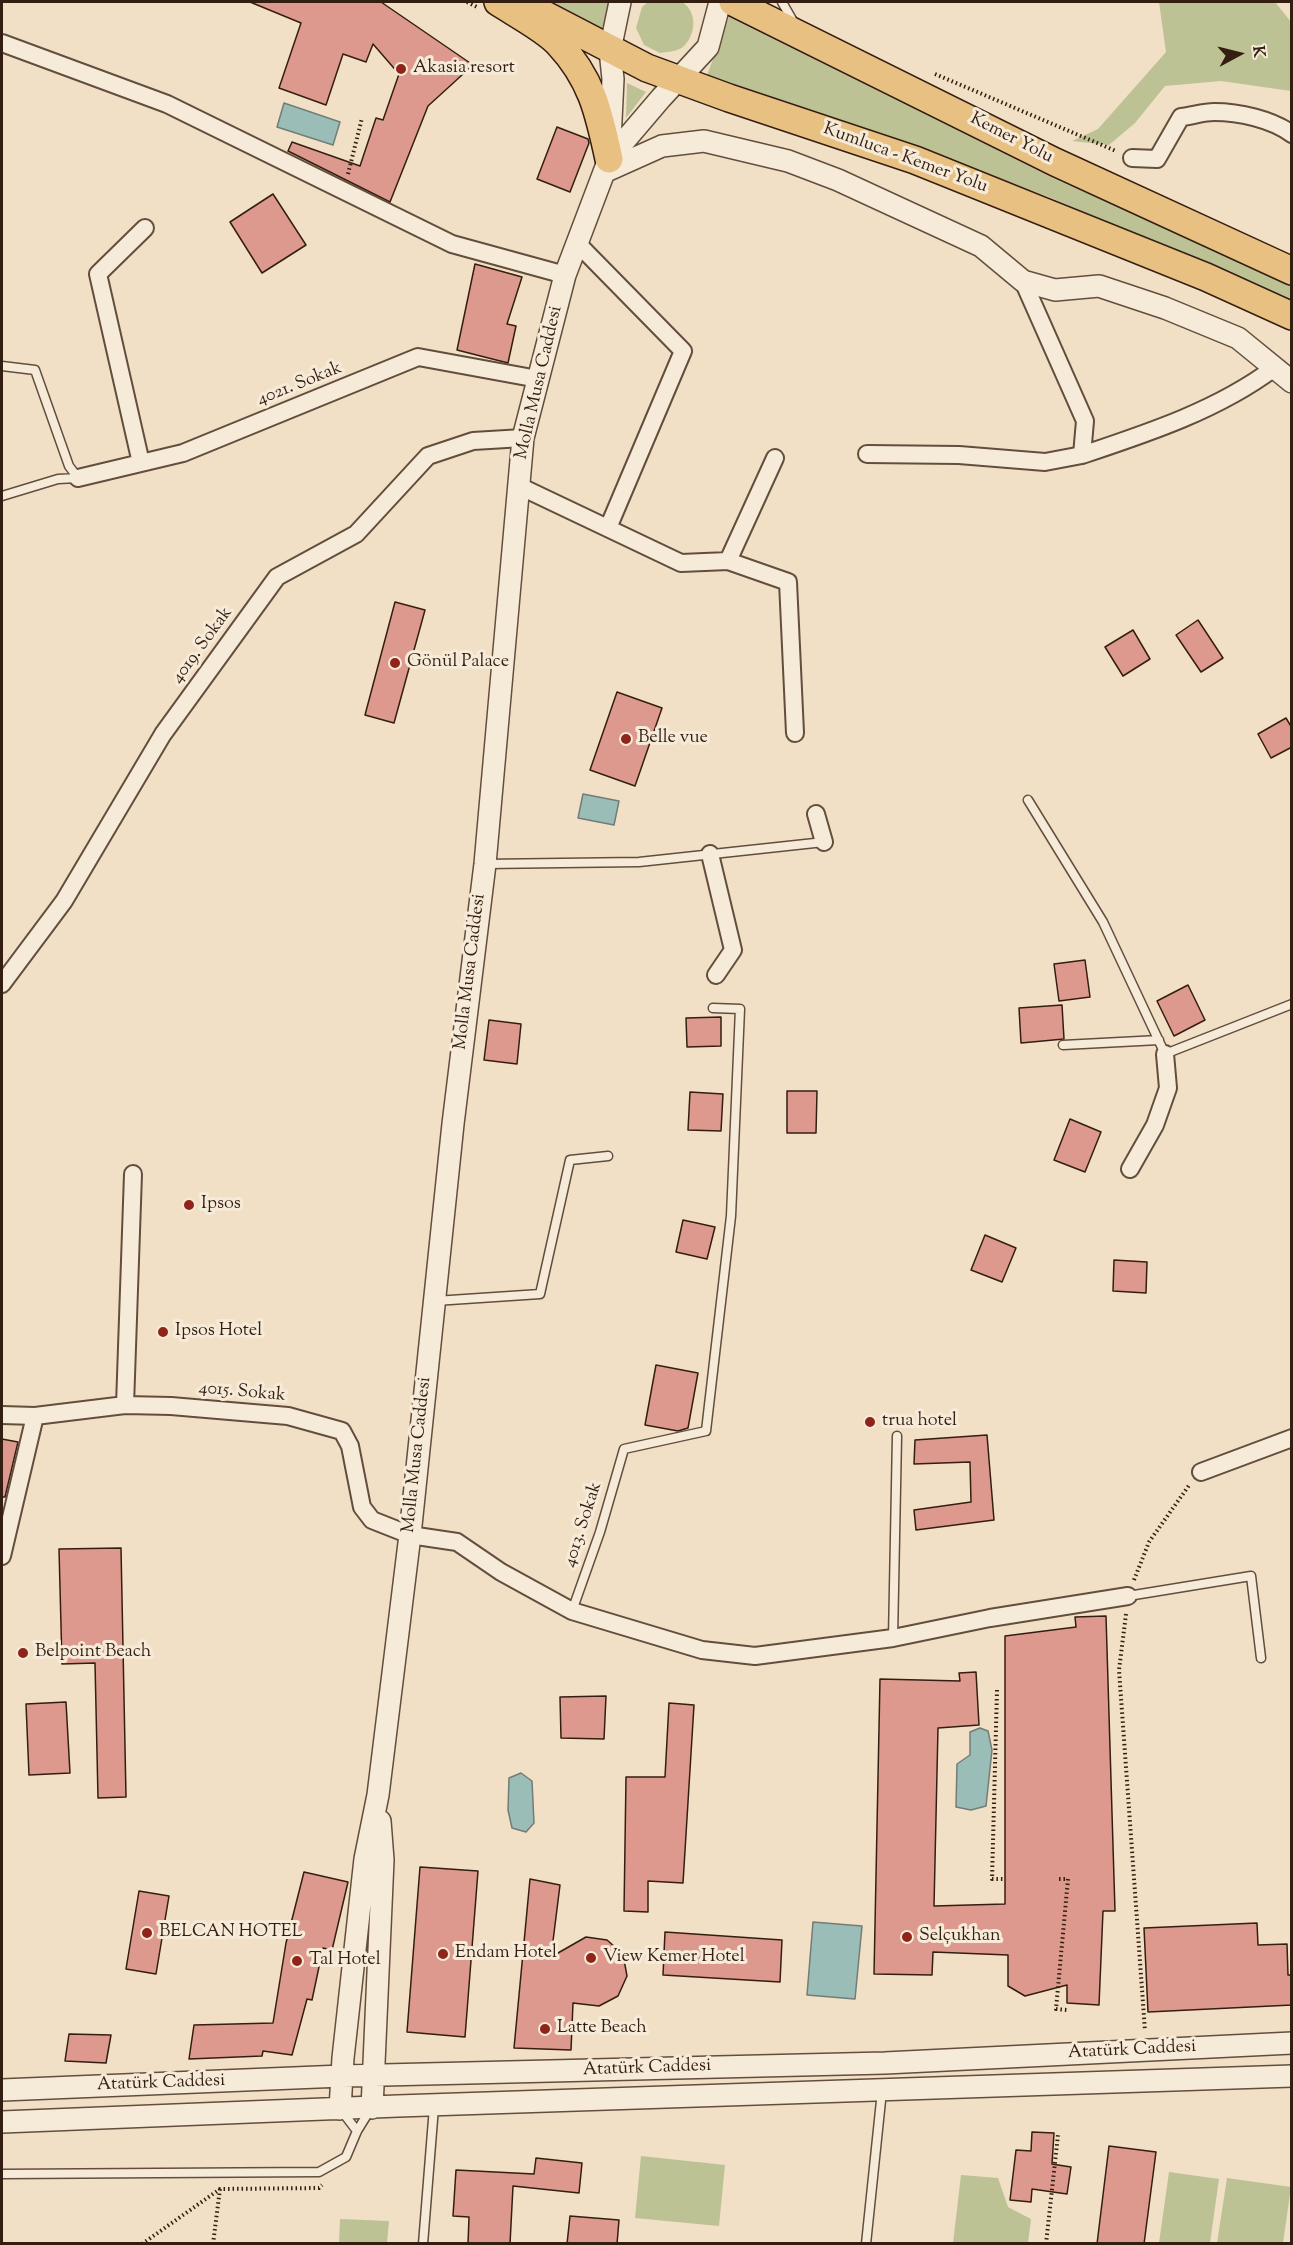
<!DOCTYPE html>
<html>
<head>
<meta charset="utf-8">
<style>
	body { margin:0 }
	#map { position:relative; width:1293px; height:2245px; overflow:hidden; background:#f1e0c5; font-family:"Sorts Mill Goudy",serif }
	canvas { display:block }
	.frame { position:absolute; inset:0; border:3px solid #341e11; pointer-events:none }
	.north { position:absolute; left:1209px; top:24px; width:60px; height:60px; -webkit-text-stroke:4px #f6ebd9; paint-order:stroke; rotate:83deg; font-size:16px; font-weight:700; line-height:24px; text-align:center; color:#341e11 }
	.north::after { content:''; display:block; margin:auto; width:21px; height:27px; background:#341e11; clip-path:polygon(50% 0,100% 100%,50% 72%,0 100%) }
</style>
</head>
<body>
<div id="map">
<canvas width="1293" height="2245"></canvas>
<div class="frame"></div>
<div class="north">K</div>
</div>
<script>
const context = document.querySelector('canvas').getContext('2d');
context.lineJoin = 'round';
function paint(path, color) { context.fillStyle = color; context.fill(path, 'evenodd'); }
function stroke(path, color, width, dash) { context.strokeStyle = color; context.lineWidth = width; context.lineCap = dash ? 'butt' : 'round'; context.setLineDash(dash || []); context.stroke(path); }
function label(font, color, halo, rows, align = 'center') {
  context.font = font + ' "Sorts Mill Goudy",serif'; context.lineWidth = 6; context.setLineDash([]); context.textBaseline = 'middle'; context.strokeStyle = halo; context.fillStyle = color; for (const [text, x, y, turn = 0] of rows) {
    context.save(); context.translate(x, y); context.rotate((+turn || 0) * Math.PI / 180); context.textAlign = isNaN(turn) ? turn : align; if (halo) context.strokeText(text, 0, 0); context.fillText(text, 0, 0); context.restore();
  }
}
const green = new Path2D(`
	M551,2H612L601,31Z
	M648,2H682C698,12 696,35 683,47C678,51 667,52 660,53L644,45L636,28L642,7Z
	M1159,2H1275L1291,22V91L1221,81L1165,86L1135,123L1109,145L1072,141L1098,129L1166,52Z
	M729,17L1057,180L1291,283V302L1049,197L918,148L707,75Z
	M627,83L646,92L626,118Z
	M641,2156L725,2165L719,2226L635,2218Z
	M1169,2172L1219,2179L1210,2243H1159Z
	M961,2175L998,2178L1008,2207L1031,2219L1028,2243H953Z
	M1227,2178L1291,2187L1283,2243H1217Z
	M340,2219L389,2221L387,2243H339Z`);
const water = new Path2D(`
	M284,103L340,122L333,145L277,127Z
	M583,794L619,801L614,825L578,818Z
	M980,1728L988,1731L992,1750L986,1806L971,1810L956,1807L957,1764L970,1755V1732Z
	M521,1773L532,1781L534,1823L526,1832L512,1828L508,1810L509,1778Z
	M813,1922L862,1926L855,1999L807,1995Z`);
const building = new Path2D(`
	M250,2H381L473,65L428,106L390,202L288,151L292,142L360,166L376,118L383,120L399,74L373,44L366,62L343,54L326,105L279,88L301,23Z
	M557,127L588,139L589,143L570,192L537,179Z
	M273,194L306,245L262,273L230,222Z
	M475,264L522,277L507,324L516,326L508,363L457,350Z
	M395,602L425,610L394,723L365,715Z
	M1198,620L1223,658L1201,672L1176,635Z
	M1133,630L1150,659L1123,676L1105,647Z
	M617,692L662,708L635,786L590,770Z
	M1286,718L1292,728V747L1271,758L1258,734Z
	M1085,960L1090,997L1059,1001L1054,964Z
	M1188,985L1205,1020L1174,1036L1157,1001Z
	M1062,1005L1064,1039L1021,1043L1019,1008Z
	M721,1017V1046L687,1047L686,1018Z
	M489,1020L521,1024L517,1064L484,1060Z
	M787,1091H817L816,1133H787Z
	M690,1092L723,1094L721,1131L688,1130Z
	M1070,1119L1101,1132L1085,1172L1054,1160Z
	M683,1220L715,1227L707,1259L676,1252Z
	M985,1235L1016,1248L1002,1282L971,1270Z
	M1114,1260L1147,1262L1146,1293L1113,1291Z
	M656,1365L698,1373L688,1428L678,1431L645,1425Z
	M987,1435L994,1520L916,1530L914,1510L971,1502L970,1462L914,1464L915,1440Z
	M2,1439L18,1442L5,1497H2Z
	M121,1548L126,1797L98,1798L95,1663L62,1664L59,1549Z
	M1106,1616L1115,1911H1103L1099,2005L1067,2003V1985L1025,1996L1008,1986V1955L933,1952L932,1975L874,1974L880,1679L960,1681L959,1673L976,1672L979,1725L938,1728L934,1906L1005,1904V1636L1076,1627L1075,1617Z
	M606,1696L604,1739L561,1738L560,1697Z
	M66,1702L70,1773L29,1775L26,1704Z
	M669,1703L694,1705L683,1883L648,1881V1912L624,1911L626,1777H665Z
	M420,1867L478,1871L465,2037L407,2032Z
	M304,1872L348,1882L332,1950L323,1948L312,2000L307,1999L292,2055L263,2051L262,2056L189,2059L194,2025L273,2023L286,1943Z
	M530,1879L560,1885L551,1957L586,1937L607,1940L623,1954L627,1976L618,1996L599,2006L573,2003L571,2050L514,2048Z
	M139,1891L169,1896L156,1974L126,1969Z
	M1257,1923L1258,1945L1287,1944L1288,1975H1292V2005L1148,2012L1144,1928Z
	M665,1932L782,1940L780,1982L663,1975Z
	M69,2034L111,2035L106,2063L65,2061Z
	M1032,2132L1054,2133L1052,2164L1071,2167L1067,2194L1032,2189L1031,2202L1010,2200L1016,2150L1031,2151Z
	M1109,2146L1156,2152L1144,2244H1097Z
	M536,2158L582,2163L579,2193L513,2186L510,2244H468L469,2217L453,2216L456,2170L534,2174Z
	M570,2216L619,2220L617,2244H567Z`);
const path = new Path2D(`
	M467,2L477,7
	M935,74L1116,151
	M348,174L362,118
	M1134,1580L1149,1542L1190,1484
	M1126,1614L1119,1670L1145,2031
	M997,1690L992,1879H1005
	M1059,1879H1068L1056,2009L1067,2010
	M142,2244L220,2189L319,2188L322,2185
	M213,2244L220,2189
	M1046,2244L1058,2135`);
const service = new Path2D(`
	M782,2L794,23
	M2,366L35,370L69,466L78,478
	M2,496L58,479L78,478
	M1028,800L1103,922L1165,1054L1292,1004
	M485,864L639,862L824,842
	M1063,1045L1159,1040
	M435,1301L540,1294L570,1160L608,1156
	M1128,1596L1251,1576L1261,1658
	M572,1611L600,1532L624,1449L706,1431L731,1216L740,1009L713,1008
	M893,1638L897,1436
	M341,2110L357,2131
	M2,2174L319,2172L346,2157L357,2131L370,2110
	M423,2244L434,2107
	M866,2244L882,2091`);
const minor = new Path2D(`
	M2,43L167,104L452,244L565,275
	M1132,158L1157,159L1181,117C1192,116 1203,112 1214,112C1239,112 1271,119 1292,134
	M577,243L683,351L608,528
	M867,454L959,455L1045,462L1082,455L1085,421L1023,281
	M1082,455C1148,433 1218,410 1274,368
	M141,463L98,274L145,228
	M78,478L183,453L418,357L538,379
	M519,486L681,563L728,561L775,458
	M728,561L788,582L795,733
	M816,814L824,842
	M710,854L733,950L716,975
	M2,984L64,901L163,734L277,577L356,534L428,456L473,441L523,438
	M1130,1169L1155,1125L1168,1088L1165,1054
	M125,1405L133,1174
	M2,1415L35,1416L125,1405L171,1406L288,1416L342,1431L350,1446L362,1507L372,1520L410,1535L457,1542L501,1572L572,1611L702,1650L755,1656L893,1638L990,1618L1128,1596
	M1201,1472L1292,1438
	M2,1556L35,1416`);
const tertiary = new Path2D(`
	M610,141L613,79L610,50L620,2
	M604,172L662,146L704,141L788,161L838,180L981,246L1023,281L1055,290L1099,286L1165,308L1238,338L1292,382
	M2,2090L342,2076L885,2063L1292,2043
	M372,2108L383,1860L380,1821
	M340,2109L343,2058L365,1859L378,1795L410,1535L453,1124L485,864L523,438L565,275L609,159L661,98L708,47L720,2
	M2,2122L398,2106L1292,2076`);
const trunk = new Path2D(`
	M498,2C515,13 545,29 558,43C592,79 599,113 609,159
	M520,2L647,68L729,98L915,160L1206,277L1292,316
	M733,2L1055,162L1292,271`);
const markers = [
	[401,69,6,"#8f2418"],
	[395,663,6,"#8f2418"],
	[626,739,6,"#8f2418"],
	[189,1205,6,"#8f2418"],
	[163,1332,6,"#8f2418"],
	[870,1422,6,"#8f2418"],
	[23,1653,6,"#8f2418"],
	[147,1933,6,"#8f2418"],
	[907,1937,6,"#8f2418"],
	[443,1954,6,"#8f2418"],
	[591,1958,6,"#8f2418"],
	[297,1961,6,"#8f2418"],
	[545,2029,6,"#8f2418"]
];
const poiNames = [
	["Akasia resort",413,69],
	["Gönül Palace",407,663],
	["Belle vue",638,739],
	["Ipsos",201,1205],
	["Ipsos Hotel",175,1332],
	["trua hotel",882,1422],
	["Belpoint Beach",35,1653],
	["BELCAN HOTEL",159,1933],
	["Selçukhan",919,1937],
	["Endam Hotel",455,1954],
	["View Kemer Hotel",603,1958],
	["Tal Hotel",309,1961],
	["Latte Beach",557,2029]
];
const streetNames = [
	["Kemer Yolu",1011,139,27],
	["Kumluca - Kemer Yolu",905,159,20],
	["Molla Musa Caddesi",540,383,-77],
	["4021. Sokak",300,385,-22],
	["4019. Sokak",203,646,-54],
	["Molla Musa Caddesi",471,972,-83],
	["4015. Sokak",242,1393,5],
	["Molla Musa Caddesi",418,1455,-84],
	["4013. Sokak",584,1525,-72],
	["Atatürk Caddesi",1132,2051,-3],
	["Atatürk Caddesi",647,2069,-2],
	["Atatürk Caddesi",161,2084,-2]
];
paint(green, '#bcc294');
paint(water, '#9bbdb7');
stroke(water, '#727d75', 1.5);
paint(building, '#dd998d');
stroke(building, '#341e11', 1.5);
stroke(service, '#634e3e', 11);
stroke(minor, '#634e3e', 20);
stroke(tertiary, '#634e3e', 24);
stroke(trunk, '#341e11', 30);
stroke(path, '#341e11', 4, [1.5, 3]);
stroke(service, '#f6ebd9', 8);
stroke(minor, '#f6ebd9', 16);
stroke(tertiary, '#f6ebd9', 21);
stroke(trunk, '#e8c082', 27);
for (const [x, y, r, color] of markers) { const dot = new Path2D(); dot.arc(x, y, r, 0, 2 * Math.PI); context.fillStyle = color; context.fill(dot); stroke(dot, '#f6ebd9', 2); }
label('18px', '#341e11', '#f6ebd9', poiNames, 'left');
label('18px', '#341e11', '#f6ebd9', streetNames);
</script>
</body>
</html>
